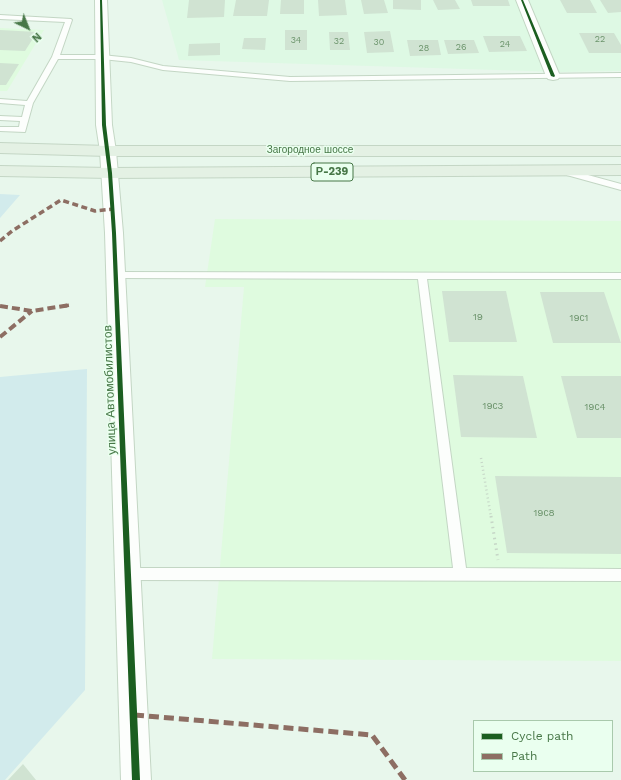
<!DOCTYPE html>
<html>
<head>
<meta charset="utf-8">
<style>
	body { margin:0 }
	#map { position:relative; width:621px; height:780px; overflow:hidden; background:#e8f7ec; font-family:"Work Sans",sans-serif }
	canvas { display:block }
	.legend { position:absolute; left:473px; top:720px; width:140px; height:52px; box-sizing:border-box; background:#eaffef; border:1px solid #a9c9ac; margin:0; padding:5px 7px; list-style:none; font-size:12px; color:#477747 }
	.legend li { display:flex; align-items:center; gap:8px; height:20px }
	.legend b { width:20px; border:1px solid #a9c9ac }
	.north { position:absolute; left:8px; top:8px; width:40px; height:40px; -webkit-text-stroke:3px #eaffef; paint-order:stroke; rotate:137deg; font-size:11px; font-weight:700; line-height:16px; text-align:center; color:#477747 }
	.north::after { content:''; display:block; margin:auto; width:14px; height:18px; background:#477747; clip-path:polygon(50% 0,100% 100%,50% 72%,0 100%) }
</style>
</head>
<body>
<div id="map">
<canvas width="621" height="780"></canvas>
<ul class="legend">
<li><b style="height:5px;background:#1b5e20"></b>Cycle path</li>
<li><b style="height:5px;background:#8d6e63"></b>Path</li>
</ul>
<div class="north">N</div>
</div>
<script>
const context = document.querySelector('canvas').getContext('2d');
context.lineJoin = 'round';
function paint(path, color) { context.fillStyle = color; context.fill(path, 'evenodd'); }
function stroke(path, color, width, dash) { context.strokeStyle = color; context.lineWidth = width; context.lineCap = dash ? 'butt' : 'round'; context.setLineDash(dash || []); context.stroke(path); }
function label(font, color, halo, rows, align = 'center') {
  context.font = font + ' "Work Sans",sans-serif'; context.lineWidth = 3; context.setLineDash([]); context.textBaseline = 'middle'; context.strokeStyle = halo; context.fillStyle = color; for (const [text, x, y, turn = 0] of rows) {
    context.save(); context.translate(x, y); context.rotate((+turn || 0) * Math.PI / 180); context.textAlign = isNaN(turn) ? turn : align; if (halo) context.strokeText(text, 0, 0); context.fillText(text, 0, 0); context.restore();
  }
}
const residential = new Path2D(`
	M162,0H621V71L560,72L179,60Z`);
const commercial = new Path2D(`
	M0,28L44,30L7,91H0Z
	M215,219L621,221V661L212,659L244,287H205Z`);
const green = new Path2D(`
	M0,194L20,195L0,218Z
	M87,369L85,690L5,780H0V377Z`);
const building = new Path2D(`
	M189,0H225L224,17L187,18Z
	M236,0H269L267,16H233Z
	M281,0H304V14H280Z
	M318,0H345L347,15L319,16Z
	M361,0H384L388,13L364,14Z
	M393,0H421V10L393,9Z
	M433,0H455L460,9L438,10Z
	M471,0H508L510,6H473Z
	M560,0H590L597,13H567Z
	M600,0H621V12L608,13Z
	M0,30L37,32L25,51L0,50Z
	M285,30H307V50H285Z
	M390,31L394,52L367,53L364,32Z
	M329,32H348L350,50H330Z
	M579,33H614L621,45V53H589Z
	M483,36H520L527,51L489,52Z
	M244,38H266L265,50L242,49Z
	M407,40H438L441,55L410,56Z
	M444,40H474L479,53L448,54Z
	M220,43V55L188,56L189,44Z
	M0,63L19,64L6,85H0Z
	M442,291H506L517,342H449Z
	M540,292H604L621,343H553Z
	M453,375L523,376L537,438L461,437Z
	M561,376H621V438H577Z
	M495,476L621,477V554L507,553Z
	M23,764L36,780H8Z`);
const pathFar1 = new Path2D(`
	M481,458L491,517`);
const path = new Path2D(`
	M491,516L498,560`);
const lane = new Path2D(`
	M0,15L71,19L72,20L60,55H102L131,58L163,66L290,77L621,73V77L290,81L163,70L131,62L102,59H58L33,103L25,132L0,131V127H19L20,121L0,120V116L22,117L25,105L0,103V99L27,101L52,57L65,22L0,19Z
	M566,169L621,184V190L563,174L562,172Z
	M116,272L621,273V279H427L466,568L621,569V581L127,580L122,579L120,574L122,569L127,568H453L418,279L116,278L111,275Z`);
const street = new Path2D(`
	M516,0H528L560,76L558,79L553,80L548,79L546,76Z
	M108,146L114,148L116,151L123,233L151,780H121L105,233L100,151L102,148Z`);
const secondary = new Path2D(`
	M95,0H107L112,125L116,151L114,155L108,156L102,155L100,151L96,125Z`);
const highway = new Path2D(`
	M0,143L108,146H621V156H108L0,153Z
	M621,165V175L110,178L0,176V166L110,168Z`);
const quietFar2 = new Path2D(`
	M0,241L12,231L61,200L95,211L113,209
	M63,306L70,305`);
const quietFar1 = new Path2D(`
	M0,306L32,311L70,305
	M0,337L32,311`);
const quiet = new Path2D(`
	M134,715L372,735L405,780`);
const cycleway = new Path2D(`
	M100,0H102L106,125L112,173L116,233L140,780H132L112,233L108,173L102,125Z
	M521,0H523L555,76L554,77L551,76Z`);
const farNumbernames = [
	["22",600,39],
	["34",296,40],
	["32",339,41],
	["30",379,42],
	["24",505,44],
	["26",461,47],
	["28",424,48]
];
const farStreetnames = [
	["Загородное шоссе",310,150]
];
const numberNames = [
	["19",478,317],
	["19с1",579,318],
	["19с3",493,406],
	["19с4",595,407],
	["19с8",544,513]
];
const shields = [
	[332,172,42]
];
const shieldNames = [
	["Р-239",332,172]
];
const streetNames = [
	["улица Автомобилистов",110,390,-92]
];
paint(residential, '#def9e4');
paint(commercial, '#dffbdf');
paint(green, '#d2ebec');
paint(building, '#d0e3d2');
stroke(lane, '#c3d6c4', 2);
stroke(street, '#c3d6c4', 2);
stroke(secondary, '#c5d8c6', 2);
stroke(highway, '#c4d6c5', 2);
stroke(pathFar1, '#c6d6c7', 2.5, [1, 3]);
stroke(path, '#c6d6c7', 3, [1.5, 4]);
paint(lane, '#fcfefc');
paint(street, '#fcfefc');
paint(secondary, '#fcfefc');
paint(highway, '#e4f1e4');
stroke(quietFar2, '#8d6e63', 3.5, [6, 3.5]);
stroke(quietFar1, '#8d6e63', 4, [8, 4]);
stroke(quiet, '#8d6e63', 5, [10, 5]);
paint(cycleway, '#1b5e20');
label('9px', '#6c946c', null, farNumbernames);
label('10px', '#477747', '#eaffef', farStreetnames);
label('10px', '#6c946c', null, numberNames);
for (const [x, y, w] of shields) { const box = new Path2D(); box.roundRect(x - w / 2, y - 9, w, 18, 3); context.fillStyle = '#eaffef'; context.fill(box); stroke(box, '#477747', 1); }
label('bold 11px', '#477747', null, shieldNames);
label('12px', '#477747', '#eaffef', streetNames);
</script>
</body>
</html>
